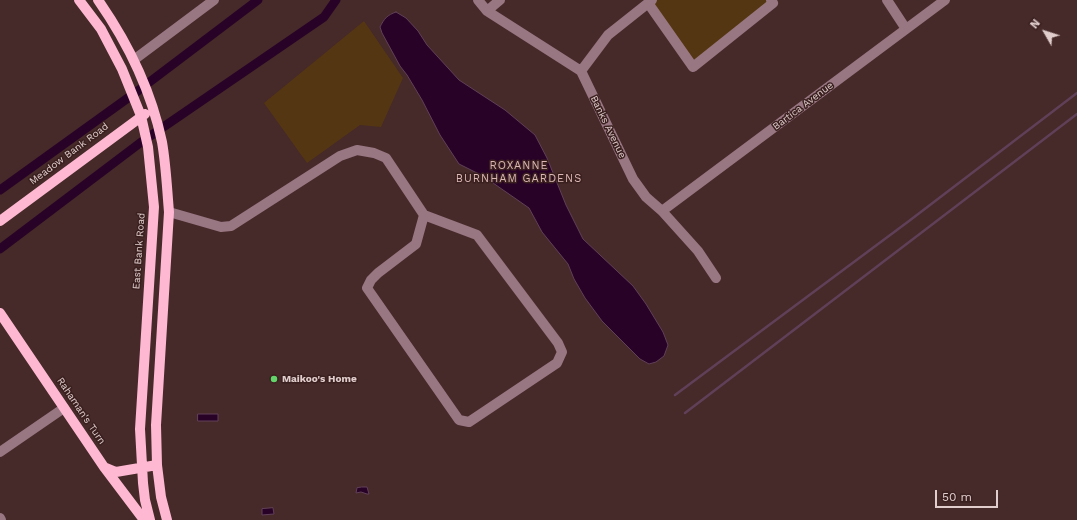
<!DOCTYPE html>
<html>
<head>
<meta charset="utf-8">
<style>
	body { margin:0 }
	#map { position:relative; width:1077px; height:520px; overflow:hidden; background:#462929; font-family:"Work Sans",sans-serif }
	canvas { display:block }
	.north { position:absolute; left:1025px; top:12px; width:40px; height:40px; -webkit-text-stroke:3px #3b2020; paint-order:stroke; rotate:309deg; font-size:11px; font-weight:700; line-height:16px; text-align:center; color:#e0cdcc }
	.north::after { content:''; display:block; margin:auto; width:14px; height:18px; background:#e0cdcc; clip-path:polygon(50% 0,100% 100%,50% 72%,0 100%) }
	.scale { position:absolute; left:935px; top:490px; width:63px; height:18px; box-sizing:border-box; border:2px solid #e0cdcc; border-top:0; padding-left:5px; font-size:12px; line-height:14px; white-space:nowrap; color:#e0cdcc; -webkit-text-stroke:3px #3b2020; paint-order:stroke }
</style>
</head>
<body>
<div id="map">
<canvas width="1077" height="520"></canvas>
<div class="north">N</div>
<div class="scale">50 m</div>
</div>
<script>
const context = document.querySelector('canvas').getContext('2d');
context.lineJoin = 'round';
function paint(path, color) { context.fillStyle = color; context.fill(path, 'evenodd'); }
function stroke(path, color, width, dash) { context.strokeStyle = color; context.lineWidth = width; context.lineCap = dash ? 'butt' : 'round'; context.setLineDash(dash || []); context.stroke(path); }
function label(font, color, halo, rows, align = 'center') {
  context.font = font + ' "Work Sans",sans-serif'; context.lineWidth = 3; context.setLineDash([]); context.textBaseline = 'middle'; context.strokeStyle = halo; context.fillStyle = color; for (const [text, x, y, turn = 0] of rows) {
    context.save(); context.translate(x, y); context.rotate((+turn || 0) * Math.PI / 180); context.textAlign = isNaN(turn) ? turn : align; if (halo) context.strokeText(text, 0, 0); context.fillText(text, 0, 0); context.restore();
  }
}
const green = new Path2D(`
	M652,0H771L693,67Z
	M364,21L403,78L381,127L360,125L307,163L264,103Z`);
const water = new Path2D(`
	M396,12L406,18L418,31L427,45L459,80L505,110L535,135L547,158L566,205L583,239L633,286L646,304L663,332L668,345L664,356L656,362L649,364L640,359L602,321L585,298L574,279L568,264L542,232L529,208L483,176L459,164L440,135L422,100L407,75L400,66L382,33L380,27C384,19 387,15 396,12Z
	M198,414H218V421H198Z
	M362,487H367L369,494H367L361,492L356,493L357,488Z
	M273,508L274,514L262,515V509Z`);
const stream = new Path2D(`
	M675,395L909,221L1077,93
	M685,413L1077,114`);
const canal = new Path2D(`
	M0,190L139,90L258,0
	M0,249L140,143L324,17L336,0`);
const minor = new Path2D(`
	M478,0L487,11L581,71L633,179L646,197L662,211L698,251L716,278
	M887,0L906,29
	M648,3L693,67L773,3L771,0
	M487,11L500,0
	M135,59L214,0
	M581,71L608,35L652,0
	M662,211L945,0
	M169,212L221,227L231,226L340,156L357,150L374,153L386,158L424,215L477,235L558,343L562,352L557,363L469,422L459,420L367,288L371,280L378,273L416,244L424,215
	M0,452L64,408
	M0,518L1,520`);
const major = new Path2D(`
	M79,0L101,29L122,69L141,116L148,147L154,207L140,429L143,483L145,500L150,520
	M98,0C128,43 151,90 162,142C166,165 167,189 169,212L156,425L157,465L161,497L167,520
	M0,221L145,114
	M0,313L104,467L144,520
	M104,467L116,472L157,465`);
const markers = [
	[274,379,4,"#62d469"]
];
const streetNames = [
	["Bartica Avenue",803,106,-37],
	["Banks Avenue",608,127,64],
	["Meadow Bank Road",69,154,-37],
	["East Bank Road",139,251,-86],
	["Rahaman's Turn",81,411,56]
];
const poiNames = [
	["Maikoo's Home",282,379]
];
const neighbourhoodNames = [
	["ROXANNE",519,166],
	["BURNHAM GARDENS",519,179]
];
paint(green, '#543712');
paint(water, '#290327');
stroke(water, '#604058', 1);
stroke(stream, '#604058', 2.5);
stroke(canal, '#290327', 9);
stroke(minor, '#987682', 10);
stroke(major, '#feb8d2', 10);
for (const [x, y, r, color] of markers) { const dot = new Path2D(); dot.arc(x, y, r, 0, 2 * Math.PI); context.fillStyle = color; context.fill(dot); stroke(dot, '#3b2020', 1.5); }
label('10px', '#e0cdcc', '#3b2020', streetNames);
label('bold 10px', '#e0cdcc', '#3b2020', poiNames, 'left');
context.letterSpacing = '1px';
label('11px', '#dbb7b5', '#3b2020', neighbourhoodNames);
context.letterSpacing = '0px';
</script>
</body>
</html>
